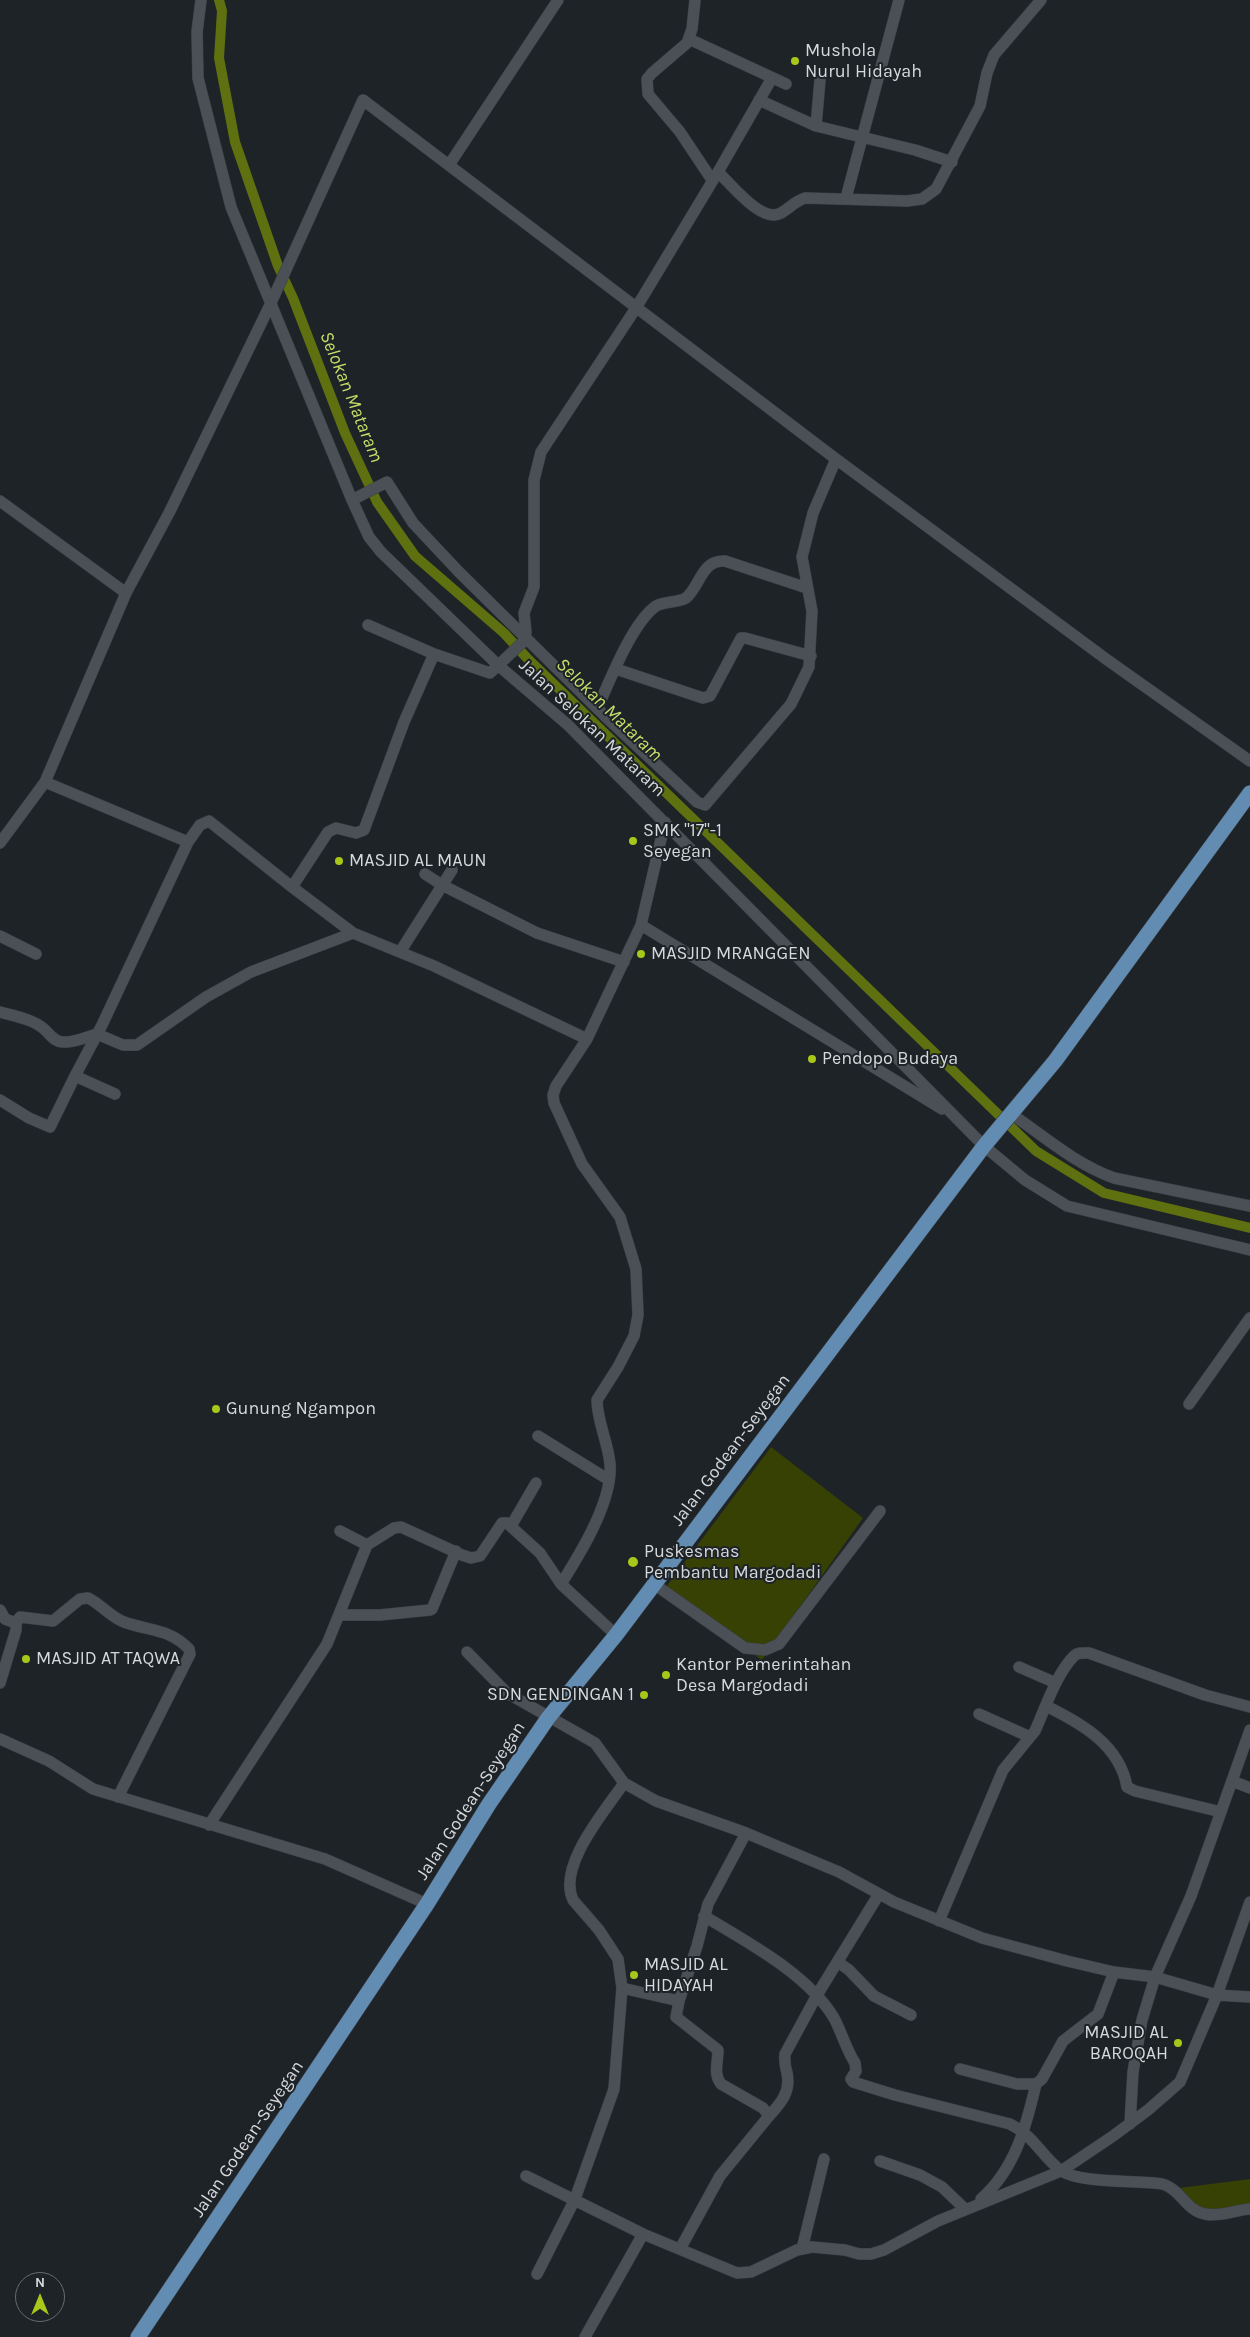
<!DOCTYPE html>
<html>
<head>
<meta charset="utf-8">
<style>
	body { margin:0 }
	#map { position:relative; width:1250px; height:2337px; overflow:hidden; background:#1e2328; font-family:Karla,sans-serif }
	canvas { display:block }
	.north { position:absolute; left:15px; top:2272px; width:50px; height:50px; box-sizing:border-box; background:#1e2328; border:1px solid #686c70; border-radius:50%; rotate:0deg; font-size:14px; font-weight:700; line-height:20px; text-align:center; color:#d6d9dc }
	.north::after { content:''; display:block; margin:auto; width:18px; height:22px; background:#a9c71a; clip-path:polygon(50% 0,100% 100%,50% 72%,0 100%) }
</style>
</head>
<body>
<div id="map">
<canvas width="1250" height="2337"></canvas>
<div class="north">N</div>
</div>
<script>
const context = document.querySelector('canvas').getContext('2d');
context.lineJoin = 'round';
function paint(path, color) { context.fillStyle = color; context.fill(path, 'evenodd'); }
function stroke(path, color, width, dash) { context.strokeStyle = color; context.lineWidth = width; context.lineCap = dash ? 'butt' : 'round'; context.setLineDash(dash || []); context.stroke(path); }
function label(font, color, halo, rows, align = 'center') {
  context.font = font + ' Karla,sans-serif'; context.lineWidth = 4; context.setLineDash([]); context.textBaseline = 'middle'; context.strokeStyle = halo; context.fillStyle = color; for (const [text, x, y, turn = 0] of rows) {
    context.save(); context.translate(x, y); context.rotate((+turn || 0) * Math.PI / 180); context.textAlign = isNaN(turn) ? turn : align; if (halo) context.strokeText(text, 0, 0); context.fillText(text, 0, 0); context.restore();
  }
}
const green = new Path2D(`
	M771,1447L863,1518L762,1660L663,1591Z
	M1250,2179V2205C1216,2210 1203,2217 1179,2188Z`);
const canal = new Path2D(`
	M219,0L222,11L219,58L235,142L278,266L293,298L345,433L377,502L415,556L504,633L527,658L1036,1151L1104,1193L1250,1228`);
const minor = new Path2D(`
	M201,0L197,32L198,78L231,207L352,500L369,537L381,552L499,666L568,725L984,1146L1025,1180L1067,1206L1250,1250
	M695,0L692,29L687,43L652,73L647,79L648,94L680,132L712,180
	M689,39L786,84
	M820,80L816,126L915,150L952,162
	M759,100L816,126
	M449,165L558,0
	M718,172C732,185 762,224 781,213C790,208 795,201 805,198L907,201L922,199L936,189L980,106L987,73L994,55L1041,0
	M846,198L899,0
	M352,500L387,482L413,523L459,572L608,719L697,802L705,805L791,704L809,667L812,611L802,557L813,513L836,459
	M0,501L126,593
	M368,625L434,654
	M616,669L703,698L710,696L741,638H745L811,656
	M598,707C610,680 632,623 656,606C665,601 677,603 686,598C701,585 701,560 725,561L807,588
	M45,782L188,842L200,825L209,821L292,887
	M665,822L641,925L587,1039L434,966L353,933L292,887L328,832L336,828L356,833L364,830L404,722L434,654L490,673L524,641L526,632L524,613L534,587V480L541,452L636,308L718,172L772,78
	M0,843L45,782L126,593L170,511L270,305L363,100L836,459L1106,659L1250,761
	M425,874L442,885L537,933L624,962
	M641,925L942,1109
	M0,936L36,954
	M400,952L452,870
	M0,1012C14,1016 33,1019 44,1029C50,1034 54,1042 63,1042C74,1043 86,1037 97,1034L123,1045H137L206,997L251,972L353,933
	M115,1094L75,1076L102,1025L188,842
	M0,1100L29,1118L50,1127L75,1076
	M1010,1113C1044,1136 1075,1164 1114,1178L1250,1206
	M1189,1404L1250,1318
	M538,1436L609,1480
	M511,1526L536,1483
	M340,1531L367,1545
	M561,1584C580,1554 613,1501 610,1464C608,1442 597,1421 597,1400L618,1367L634,1336L638,1315L636,1269L620,1217L582,1164L554,1103L553,1095L556,1086L587,1039
	M654,1584L745,1648L765,1650L779,1644L880,1511
	M0,1610L5,1619L16,1623
	M339,1615H380L430,1610L432,1609L456,1551
	M467,1652L507,1693L595,1743L624,1783L656,1801L746,1833L839,1872L894,1902L982,1938L1067,1961L1114,1972L1155,1977L1217,1995L1250,1997
	M1019,1667L1056,1683
	M0,1683L16,1630V1623L20,1617L53,1621L80,1599L88,1598C101,1604 110,1617 124,1622C148,1631 169,1628 189,1649L190,1654L118,1797
	M1046,1706C1081,1723 1120,1745 1127,1787L1135,1791L1221,1812
	M979,1714L1030,1737L1035,1731C1045,1709 1056,1674 1074,1656C1078,1652 1083,1653 1089,1653L1205,1695L1250,1707
	M0,1739L49,1761L93,1789L325,1859L427,1904
	M1232,1781L1250,1788
	M209,1825L327,1644L367,1545L394,1528L401,1527L462,1555L471,1558L480,1556L502,1523H507L540,1553L561,1584L616,1635
	M704,1916C747,1942 808,1974 834,2018C842,2033 846,2049 855,2063L856,2071L851,2079L853,2082L895,2095L1010,2124C1034,2136 1041,2155 1060,2170C1079,2184 1138,2180 1162,2184C1180,2188 1186,2211 1205,2214C1220,2217 1235,2210 1250,2209
	M939,1921L1003,1770L1030,1737
	M838,1962L849,1970L874,1996L911,2015
	M622,1988L679,2001
	M960,2069L1017,2084H1036L1042,2079L1063,2041L1098,2014L1114,1972
	M769,2116C781,2103 791,2092 787,2073C785,2066 784,2062 785,2054L817,1995L879,1894
	M1130,2124L1133,2072L1142,2020L1155,1977L1191,1896L1250,1730
	M880,2161L920,2175L942,2187L965,2209
	M526,2176L643,2234L737,2273L751,2272L797,2250L812,2247L845,2250L859,2254H871L884,2250L938,2221L1061,2171L1113,2136L1148,2110L1180,2082L1217,1995L1250,1902
	M981,2199C1015,2169 1026,2127 1036,2084
	M680,2249L720,2176L769,2116L763,2108L721,2084C713,2074 718,2062 718,2050L676,2017L679,2001L697,1946L708,1904L746,1833
	M802,2249L824,2159
	M537,2274L575,2199L614,2089L622,1988L618,1959L599,1930L573,1900C557,1866 605,1811 624,1783
	M585,2337L643,2234`);
const major = new Path2D(`
	M138,2337L427,1904L489,1804L548,1718L616,1635L984,1146L1055,1061L1250,793`);
const markers = [
	[795,61,5,"#a9c71a"],
	[633,841,5,"#a9c71a"],
	[339,861,5,"#a9c71a"],
	[641,954,5,"#a9c71a"],
	[812,1059,5,"#a9c71a"],
	[216,1409,5,"#a9c71a"],
	[633,1562,6,"#a9c71a"],
	[26,1659,5,"#a9c71a"],
	[666,1675,5,"#a9c71a"],
	[644,1695,5,"#a9c71a"],
	[634,1975,5,"#a9c71a"],
	[1178,2043,5,"#a9c71a"]
];
const poiNames = [
	["Mushola",805,51],
	["Nurul Hidayah",805,72],
	["SMK \"17\"-1",643,831],
	["Seyegan",643,852],
	["MASJID AL MAUN",349,861],
	["MASJID MRANGGEN",651,954],
	["Pendopo Budaya",822,1059],
	["Gunung Ngampon",226,1409],
	["Puskesmas",644,1552],
	["Pembantu Margodadi",644,1573],
	["MASJID AT TAQWA",36,1659],
	["Kantor Pemerintahan",676,1665],
	["Desa Margodadi",676,1686],
	["SDN GENDINGAN 1",634,1695,"right"],
	["MASJID AL",644,1965],
	["HIDAYAH",644,1986],
	["MASJID AL",1168,2033,"right"],
	["BAROQAH",1168,2054,"right"]
];
const streetNames = [
	["Jalan Selokan Mataram",592,728,43],
	["Jalan Godean-Seyegan",731,1450,-53],
	["Jalan Godean-Seyegan",471,1801,-57],
	["Jalan Godean-Seyegan",248,2139,-56]
];
const waterNames = [
	["Selokan Mataram",351,397,68],
	["Selokan Mataram",609,710,44]
];
paint(green, '#364103');
stroke(canal, '#5e700f', 10);
stroke(minor, '#393e42', 12);
stroke(major, '#393e42', 16);
stroke(minor, '#4b5056', 11);
stroke(major, '#628cb2', 15);
for (const [x, y, r, color] of markers) { const dot = new Path2D(); dot.arc(x, y, r, 0, 2 * Math.PI); context.fillStyle = color; context.fill(dot); stroke(dot, '#1e2328', 2); }
label('18px', '#d6d9dc', '#1e2328', poiNames, 'left');
label('18px', '#d6d9dc', '#1e2328', streetNames);
label('italic 19px', '#c4df6a', '#1e2328', waterNames);
</script>
</body>
</html>
